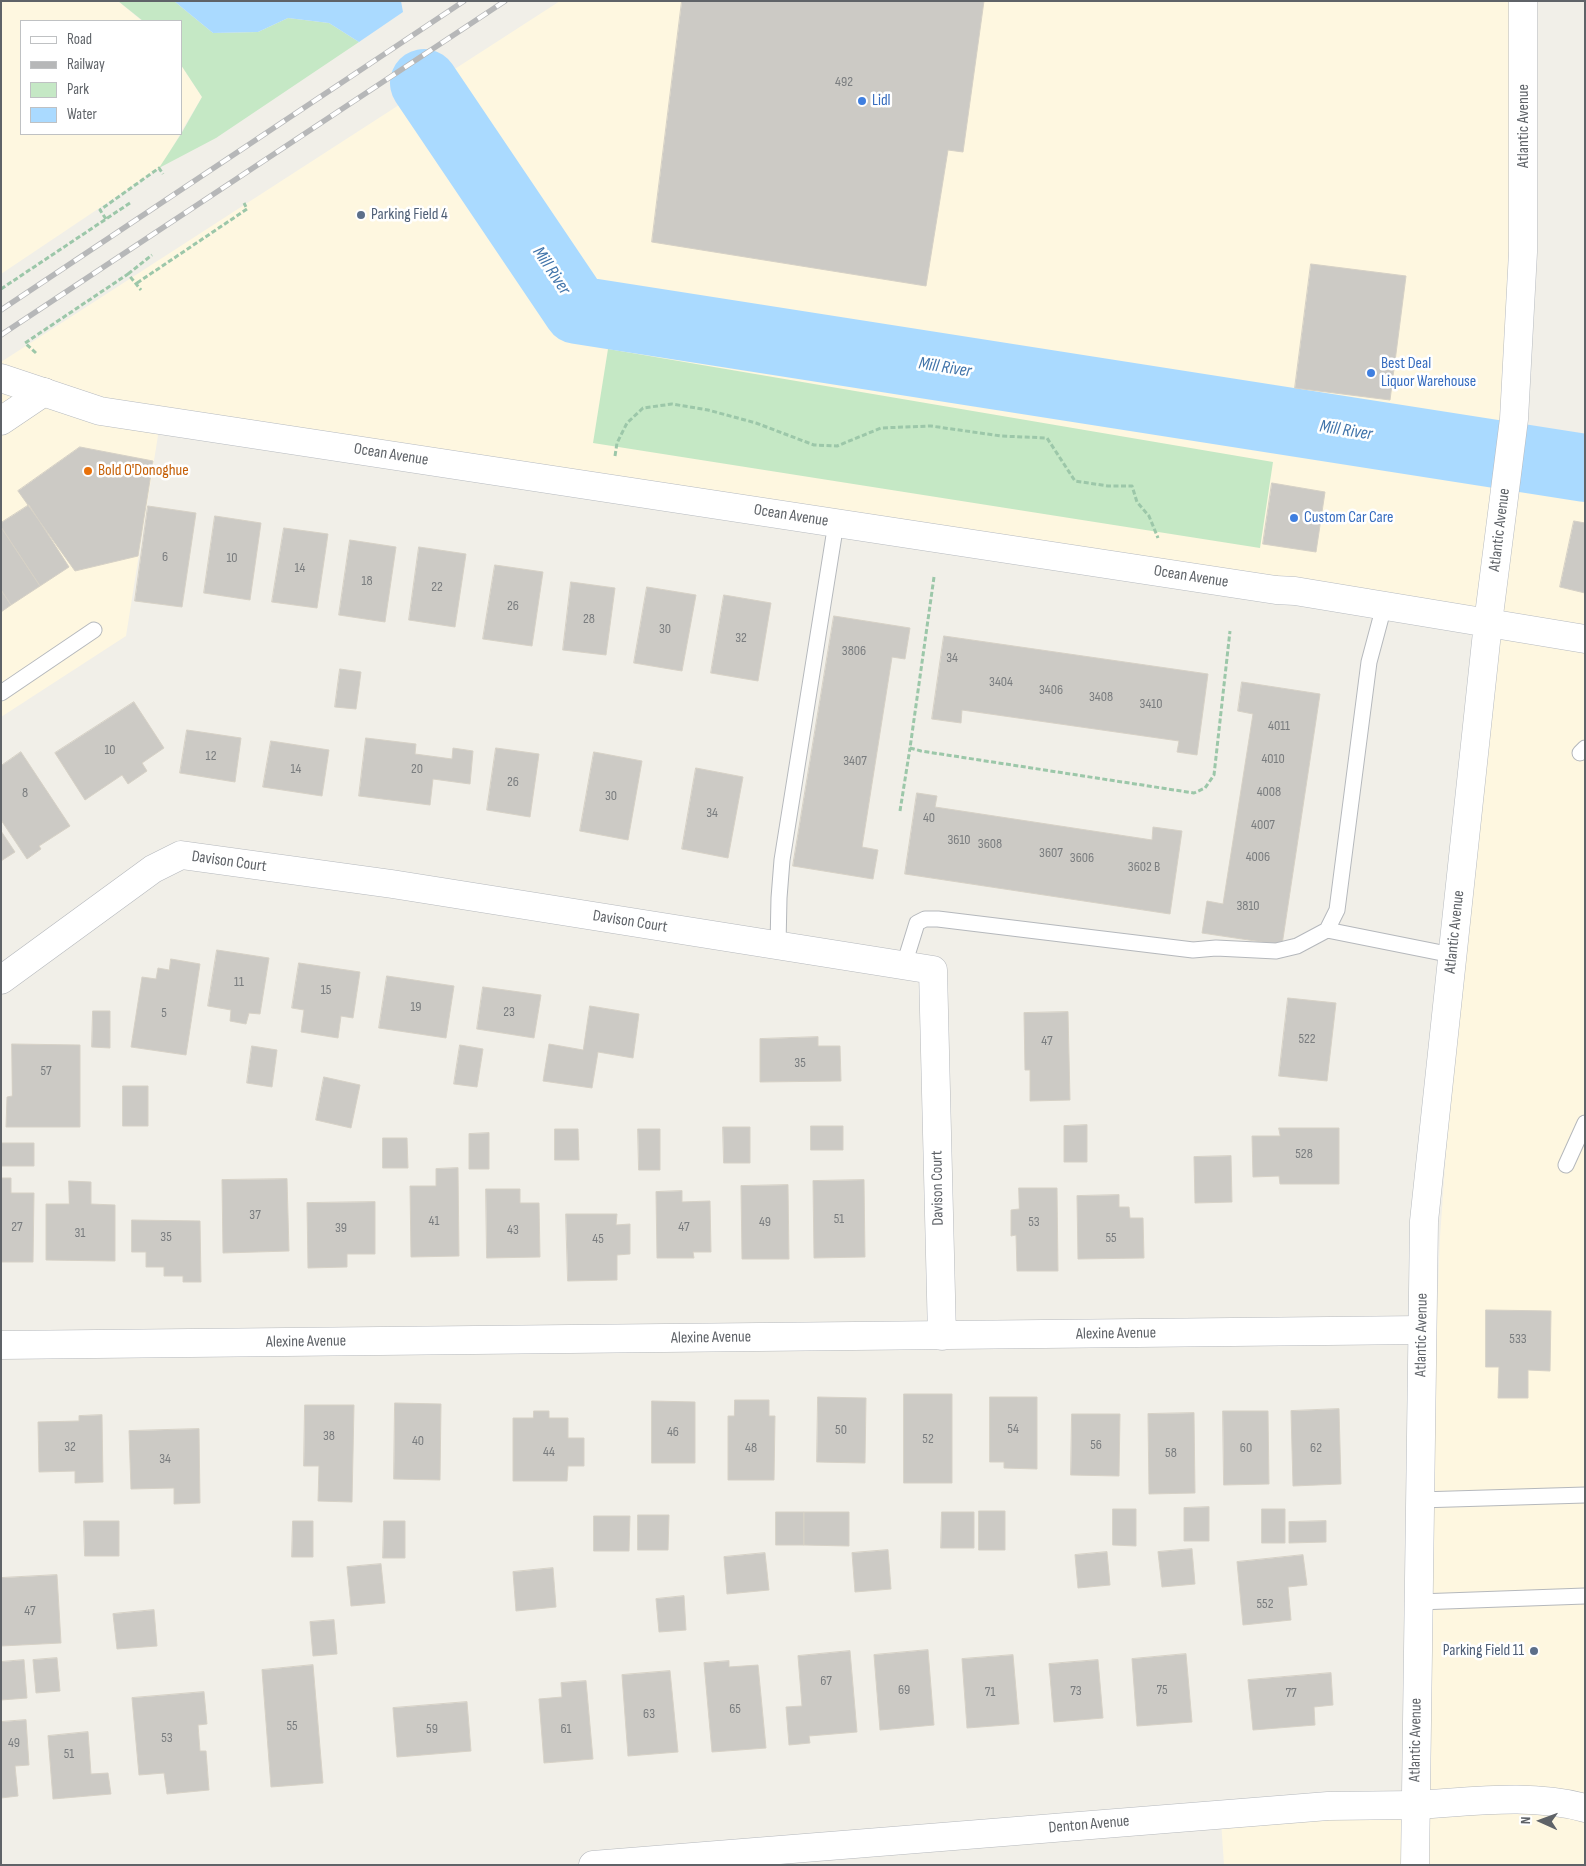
<!DOCTYPE html>
<html>
<head>
<meta charset="utf-8">
<style>
	body { margin:0 }
	#map { position:relative; width:1586px; height:1866px; overflow:hidden; background:#f1efe8; font-family:"Sofia Sans Condensed",sans-serif }
	canvas { display:block }
	.frame { position:absolute; inset:0; border:2px solid #5f6368; pointer-events:none }
	.legend { position:absolute; left:20px; top:20px; width:162px; height:115px; box-sizing:border-box; background:#fff; border:1px solid #bfc1c3; margin:0; padding:6px 9px; list-style:none; font-size:15px; color:#5f6368 }
	.legend li { display:flex; align-items:center; gap:10px; height:25px }
	.legend b { width:25px; border:1px solid #bfc1c3 }
	.north { position:absolute; left:1516px; top:1796px; width:50px; height:50px; -webkit-text-stroke:4px #fff; paint-order:stroke; rotate:272deg; font-size:14px; font-weight:700; line-height:20px; text-align:center; color:#5f6368 }
	.north::after { content:''; display:block; margin:auto; width:18px; height:22px; background:#5f6368; clip-path:polygon(50% 0,100% 100%,50% 72%,0 100%) }
</style>
</head>
<body>
<div id="map">
<canvas width="1586" height="1866"></canvas>
<div class="frame"></div>
<ul class="legend">
<li><b style="height:6px;background:#fff"></b>Road</li>
<li><b style="height:6px;background:#b6b7b8"></b>Railway</li>
<li><b style="height:14px;background:#c5e8c5"></b>Park</li>
<li><b style="height:14px;background:#aadaff"></b>Water</li>
</ul>
<div class="north">N</div>
</div>
<script>
const context = document.querySelector('canvas').getContext('2d');
context.lineJoin = 'round';
function paint(path, color) { context.fillStyle = color; context.fill(path, 'evenodd'); }
function stroke(path, color, width, dash) { context.strokeStyle = color; context.lineWidth = width; context.lineCap = dash ? 'butt' : 'round'; context.setLineDash(dash || []); context.stroke(path); }
function label(font, color, halo, rows, align = 'center') {
  context.font = font + ' "Sofia Sans Condensed",sans-serif'; context.lineWidth = 5; context.setLineDash([]); context.textBaseline = 'middle'; context.strokeStyle = halo; context.fillStyle = color; for (const [text, x, y, turn = 0] of rows) {
    context.save(); context.translate(x, y); context.rotate((+turn || 0) * Math.PI / 180); context.textAlign = isNaN(turn) ? turn : align; if (halo) context.strokeText(text, 0, 0); context.fillText(text, 0, 0); context.restore();
  }
}
const commercial = new Path2D(`
	M1,1H118L142,21H21V134H180L162,166L1,274Z
	M560,1H1518L1504,454L1568,464L1564,488L1585,491V1865H1224L1221,1820L1418,1794L1440,1237L1484,616L160,423L126,636L1,717V362Z
	M181,65L202,97L181,132Z`);
const green = new Path2D(`
	M118,1H174L213,33L258,32L288,18L329,23L359,42L216,138L159,168L181,134L202,97L181,65V21H143Z
	M608,349L1273,462L1260,548L593,443Z`);
const water = new Path2D(`
	M174,1H401L403,12L359,42L329,23L288,18L258,32L213,33Z
	M1571,442L1585,444V491L1564,488Z`);
const river = new Path2D(`
	M424,83L577,310L1585,468`);
const building = new Path2D(`
	M682,1H984L963,152L948,150L926,286L652,242Z
	M1311,264L1406,276L1390,400L1295,388Z
	M80,447L153,461L138,556L75,571L18,491Z
	M1272,483L1325,492L1316,552L1263,544Z
	M29,505L69,567L40,586L1,527V523Z
	M148,506L196,513L182,607L135,601Z
	M215,516L261,523L250,600L204,593Z
	M1574,521L1585,523V593L1560,587Z
	M1,527L40,586L11,605L1,590Z
	M284,528L328,534L317,608L272,602Z
	M350,540L396,547L385,622L339,615Z
	M419,547L466,554L455,627L409,620Z
	M495,565L543,572L532,646L483,639Z
	M571,582L615,588L606,655L563,650Z
	M647,587L696,595L682,671L634,663Z
	M1,590L11,605L1,612Z
	M724,595L771,603L758,681L711,673Z
	M834,616L910,628L905,659L892,657L862,847L878,850L873,879L793,866Z
	M944,636L1208,674L1197,755L1177,752L1179,741L962,710L961,723L932,719Z
	M340,669L361,672L356,709L335,707Z
	M1242,682L1320,694L1282,945L1202,933L1207,901L1223,904L1253,714L1238,711Z
	M134,702L164,748L142,763L147,771L128,784L122,775L85,800L55,753Z
	M187,730L241,738L235,782L180,773Z
	M366,738L416,744L415,754L452,759L453,748L473,751L470,784L433,779L430,805L359,796Z
	M271,741L329,750L322,796L263,787Z
	M496,748L539,754L530,817L487,810Z
	M21,752L70,826L39,846L41,849L27,859L1,820V766Z
	M594,752L642,761L628,840L580,831Z
	M696,768L743,777L728,858L682,849Z
	M917,793L937,796L935,807L1152,840L1153,827L1182,831L1170,914L905,874Z
	M1,831L15,852L1,861Z
	M217,950L269,958L260,1014L249,1013L246,1024L230,1021L231,1010L208,1006Z
	M171,959L200,964L186,1055L131,1047L142,977L156,979L158,968L169,970Z
	M299,963L360,972L353,1018L341,1016L338,1038L301,1032L304,1010L292,1008Z
	M387,976L454,986L446,1038L379,1028Z
	M483,987L541,995L534,1038L477,1029Z
	M1288,998L1336,1003L1327,1081L1279,1076Z
	M590,1006L639,1014L633,1058L598,1052L592,1088L543,1081L549,1044L583,1050Z
	M93,1011H110V1048L92,1047Z
	M1068,1012L1070,1100L1030,1101V1070H1025L1024,1013Z
	M818,1037V1046H840L841,1081L760,1082V1039Z
	M12,1044L80,1045V1127H6L7,1097L12,1096Z
	M460,1045L483,1049L477,1087L454,1084Z
	M252,1046L277,1050L272,1087L247,1083Z
	M324,1077L360,1085L351,1128L316,1120Z
	M123,1086H148V1126H123Z
	M1087,1125V1162H1064V1126Z
	M811,1126H843V1150H811Z
	M723,1127H750V1163H724Z
	M1279,1128H1339V1184H1280L1279,1176L1253,1177L1252,1136H1280Z
	M555,1129H578L579,1160H555Z
	M638,1129H660V1170H639Z
	M489,1133V1169H469V1134Z
	M383,1138H407L408,1168H383Z
	M1,1143H34V1166H1Z
	M1231,1156L1232,1202L1195,1203L1194,1157Z
	M458,1168L459,1256L411,1257L410,1186H436V1169Z
	M1,1178H11V1193H34L33,1262H1Z
	M287,1179L289,1251L223,1253L222,1180Z
	M864,1180L865,1257L814,1258L813,1181Z
	M69,1181L91,1182V1204L115,1205V1261L46,1260V1204H69Z
	M788,1185L789,1259H742L741,1186Z
	M1019,1188H1057L1058,1271H1017L1016,1235L1011,1236V1210L1019,1209Z
	M486,1189H520V1203H539L540,1257L487,1258Z
	M682,1191V1202L710,1201L711,1252H693L694,1258H657L656,1192Z
	M1119,1195V1207H1129L1130,1218H1143L1144,1258L1078,1259L1077,1196Z
	M375,1202V1254H347V1267L308,1268L307,1203Z
	M566,1214H617L616,1225L630,1224V1254L617,1255V1280L568,1281Z
	M132,1220L200,1221L201,1282H183V1276H164V1267H146V1252H132Z
	M1486,1310L1551,1311L1550,1371L1528,1370V1398H1498L1499,1367H1486Z
	M904,1394H952V1483H904Z
	M818,1397L866,1398L865,1463L817,1462Z
	M990,1397H1037V1469L1004,1468V1462H990Z
	M735,1400H769V1416H775L774,1480H728V1416H734Z
	M652,1401L695,1402V1463H652Z
	M395,1403L441,1404L440,1480L394,1479Z
	M305,1405H354L352,1502L318,1501L319,1466H304Z
	M1339,1409L1341,1484L1293,1486L1291,1411Z
	M534,1411H549V1418H568V1438H584V1466H568L567,1481H513V1418H533Z
	M1223,1411H1268L1269,1484L1224,1485Z
	M1194,1413L1195,1493L1149,1494L1148,1414Z
	M1072,1414H1120L1119,1476L1071,1475Z
	M102,1415L103,1482L75,1483V1471L39,1472L38,1422L79,1421V1416Z
	M199,1429L200,1503L174,1504V1488L131,1489L129,1431Z
	M1209,1507V1541H1184V1508Z
	M1113,1509H1136V1546L1113,1545Z
	M1262,1509H1285V1543H1262Z
	M979,1511H1005V1550H979Z
	M776,1512H804V1545H776Z
	M804,1512H849V1546L804,1545Z
	M942,1512H974V1548H941Z
	M638,1515H669L668,1550H638Z
	M594,1516H630L629,1551H594Z
	M84,1521H119V1556H85Z
	M293,1521H313V1557H292Z
	M384,1521H405V1558H383Z
	M1326,1521V1542L1289,1543V1522Z
	M1192,1549L1195,1584L1162,1587L1158,1552Z
	M888,1550L891,1589L855,1592L852,1553Z
	M1107,1552L1110,1585L1078,1588L1075,1555Z
	M765,1553L769,1590L727,1594L724,1557Z
	M1303,1555L1307,1585L1288,1587L1291,1620L1243,1625L1237,1562Z
	M381,1564L385,1603L351,1606L347,1567Z
	M553,1568L556,1607L516,1611L513,1572Z
	M57,1575L61,1643L1,1646V1578Z
	M684,1596L686,1630L659,1632L656,1599Z
	M154,1610L157,1646L117,1649L113,1614Z
	M334,1620L337,1654L313,1656L310,1622Z
	M928,1650L934,1725L880,1730L874,1655Z
	M850,1651L857,1732L809,1736L810,1743L789,1745L786,1707L802,1706L798,1656Z
	M1186,1654L1192,1722L1137,1726L1132,1659Z
	M1013,1655L1019,1724L967,1728L962,1659Z
	M57,1658L60,1691L36,1693L33,1660Z
	M24,1660L27,1698L1,1700V1662Z
	M1098,1660L1103,1718L1054,1722L1049,1664Z
	M729,1661V1667L758,1665L766,1748L712,1752L704,1663Z
	M313,1665L323,1783L271,1787L262,1670Z
	M670,1671L678,1752L628,1756L622,1675Z
	M1331,1673L1333,1705L1314,1707L1315,1725L1253,1730L1248,1680Z
	M586,1681L593,1759L544,1763L539,1699L562,1697L561,1683Z
	M204,1692L207,1724L198,1725L200,1751H206L209,1790L167,1794L164,1773L139,1775L132,1698Z
	M467,1702L471,1751L397,1757L393,1708Z
	M26,1720L29,1765L15,1766L18,1796L1,1798V1722Z
	M88,1732L91,1774L108,1773L111,1794L53,1799L48,1736Z`);
const path = new Path2D(`
	M106,219L100,210L159,168L163,174
	M128,274L152,255
	M137,283L247,209L244,203
	M1,289L130,203
	M36,353L25,343L128,274L141,290
	M615,456L617,443L627,423L643,408L672,404L708,410L756,423L814,445L837,446L881,428L931,426L1001,436L1047,438L1075,481L1108,486H1132L1137,502L1149,516L1158,538
	M934,577L910,748L921,751L1194,793L1205,788L1214,775L1230,631
	M900,811L910,748`);
const service = new Path2D(`
	M1,693L94,630
	M1580,753L1585,748
	M1327,930L1452,955
	M778,945L779,898L782,860L836,523
	M904,965L917,923L925,919H938L1193,950L1216,948L1276,951L1297,946L1327,930L1337,910L1369,662L1384,606
	M1566,1165L1585,1123
	M1419,1500L1585,1495
	M1418,1602L1585,1596`);
const minor = new Path2D(`
	M1,421L44,392
	M1,980L153,869L181,855L392,884L933,970L942,1336
	M1,1345L1422,1330
	M1415,1805C1471,1802 1530,1793 1585,1808`);
const tertiary = new Path2D(`
	M593,1865L1328,1806L1415,1805`);
const secondary = new Path2D(`
	M1,378L100,411L1276,590L1295,591L1585,639
	M1415,1865L1424,1221L1488,623L1514,419L1523,252V1`);
const rail = new Path2D(`
	M1,310L464,1
	M1,335L505,1`);
const markers = [
	[862,101,5,"#3f7fe0"],
	[361,215,5,"#5c6f8a"],
	[1371,373,5,"#3f7fe0"],
	[88,471,5,"#e8710a"],
	[1294,518,5,"#3f7fe0"],
	[1534,1651,5,"#5c6f8a"]
];
const numberNames = [
	["492",844,82],
	["6",165,557],
	["10",232,558],
	["14",300,568],
	["18",367,581],
	["22",437,587],
	["26",513,606],
	["28",589,619],
	["30",665,629],
	["32",741,638],
	["3806",854,651],
	["34",952,658],
	["3404",1001,682],
	["3406",1051,690],
	["3408",1101,697],
	["3410",1151,704],
	["4011",1279,726],
	["10",110,750],
	["12",211,756],
	["4010",1273,759],
	["3407",855,761],
	["14",296,769],
	["20",417,769],
	["26",513,782],
	["4008",1269,792],
	["8",25,793],
	["30",611,796],
	["34",712,813],
	["40",929,818],
	["4007",1263,825],
	["3610",959,840],
	["3608",990,844],
	["3607",1051,853],
	["4006",1258,857],
	["3606",1082,858],
	["3602 B",1144,867],
	["3810",1248,906],
	["11",239,982],
	["15",326,990],
	["19",416,1007],
	["23",509,1012],
	["5",164,1013],
	["522",1307,1039],
	["47",1047,1041],
	["35",800,1063],
	["57",46,1071],
	["528",1304,1154],
	["37",255,1215],
	["51",839,1219],
	["41",434,1221],
	["49",765,1222],
	["53",1034,1222],
	["27",17,1227],
	["47",684,1227],
	["39",341,1228],
	["43",513,1230],
	["31",80,1233],
	["35",166,1237],
	["55",1111,1238],
	["45",598,1239],
	["533",1518,1339],
	["54",1013,1429],
	["50",841,1430],
	["46",673,1432],
	["38",329,1436],
	["52",928,1439],
	["40",418,1441],
	["56",1096,1445],
	["32",70,1447],
	["48",751,1448],
	["60",1246,1448],
	["62",1316,1448],
	["44",549,1452],
	["58",1171,1453],
	["34",165,1459],
	["552",1265,1604],
	["47",30,1611],
	["67",826,1681],
	["69",904,1690],
	["75",1162,1690],
	["73",1076,1691],
	["71",990,1692],
	["77",1291,1693],
	["65",735,1709],
	["63",649,1714],
	["55",292,1726],
	["59",432,1729],
	["61",566,1729],
	["53",167,1738],
	["49",14,1743],
	["51",69,1754]
];
const shopNames = [
	["Lidl",872,101],
	["Best Deal",1381,364],
	["Liquor Warehouse",1381,382],
	["Custom Car Care",1304,518]
];
const streetNames = [
	["Atlantic Avenue",1524,126,-90],
	["Ocean Avenue",391,455,9],
	["Ocean Avenue",791,516,9],
	["Atlantic Avenue",1500,530,-83],
	["Ocean Avenue",1191,577,9],
	["Davison Court",229,862,8],
	["Davison Court",630,922,9],
	["Atlantic Avenue",1455,932,-84],
	["Davison Court",938,1188,-91],
	["Alexine Avenue",1116,1334,-1],
	["Atlantic Avenue",1422,1335,-89],
	["Alexine Avenue",711,1338,-1],
	["Alexine Avenue",306,1342,-1],
	["Atlantic Avenue",1416,1740,-89],
	["Denton Avenue",1089,1825,-5]
];
const serviceNames = [
	["Parking Field 4",371,215],
	["Parking Field 11",1524,1651,"right"]
];
const foodNames = [
	["Bold O'Donoghue",98,471]
];
const waterNames = [
	["Mill River",551,271,56],
	["Mill River",945,368,9],
	["Mill River",1346,431,9]
];
paint(commercial, '#fef7e0');
paint(green, '#c5e8c5');
paint(water, '#aadaff');
stroke(river, '#aadaff', 68);
paint(building, '#cccac5');
stroke(building, '#d6d1c6', 1);
stroke(service, '#b5b8bc', 17);
stroke(minor, '#b5b8bc', 29);
stroke(tertiary, '#b5b8bc', 29);
stroke(secondary, '#b6babf', 29);
stroke(path, '#9cc7a9', 3, [5, 2.5]);
stroke(service, '#fff', 15);
stroke(minor, '#fff', 28);
stroke(tertiary, '#fff', 28);
stroke(secondary, '#fff', 28);
stroke(rail, '#b6b7b8', 5.5);
stroke(rail, '#fff', 4, [11]);
for (const [x, y, r, color] of markers) { const dot = new Path2D(); dot.arc(x, y, r, 0, 2 * Math.PI); context.fillStyle = color; context.fill(dot); stroke(dot, '#fff', 2); }
label('14px', '#7a7d7f', null, numberNames);
label('16px', '#366cbe', '#fff', shopNames, 'left');
label('16px', '#5f6368', '#fff', streetNames);
label('16px', '#4e5e75', '#fff', serviceNames, 'left');
label('16px', '#c56008', '#fff', foodNames, 'left');
label('italic 18px', '#4174aa', '#fff', waterNames);
</script>
</body>
</html>
